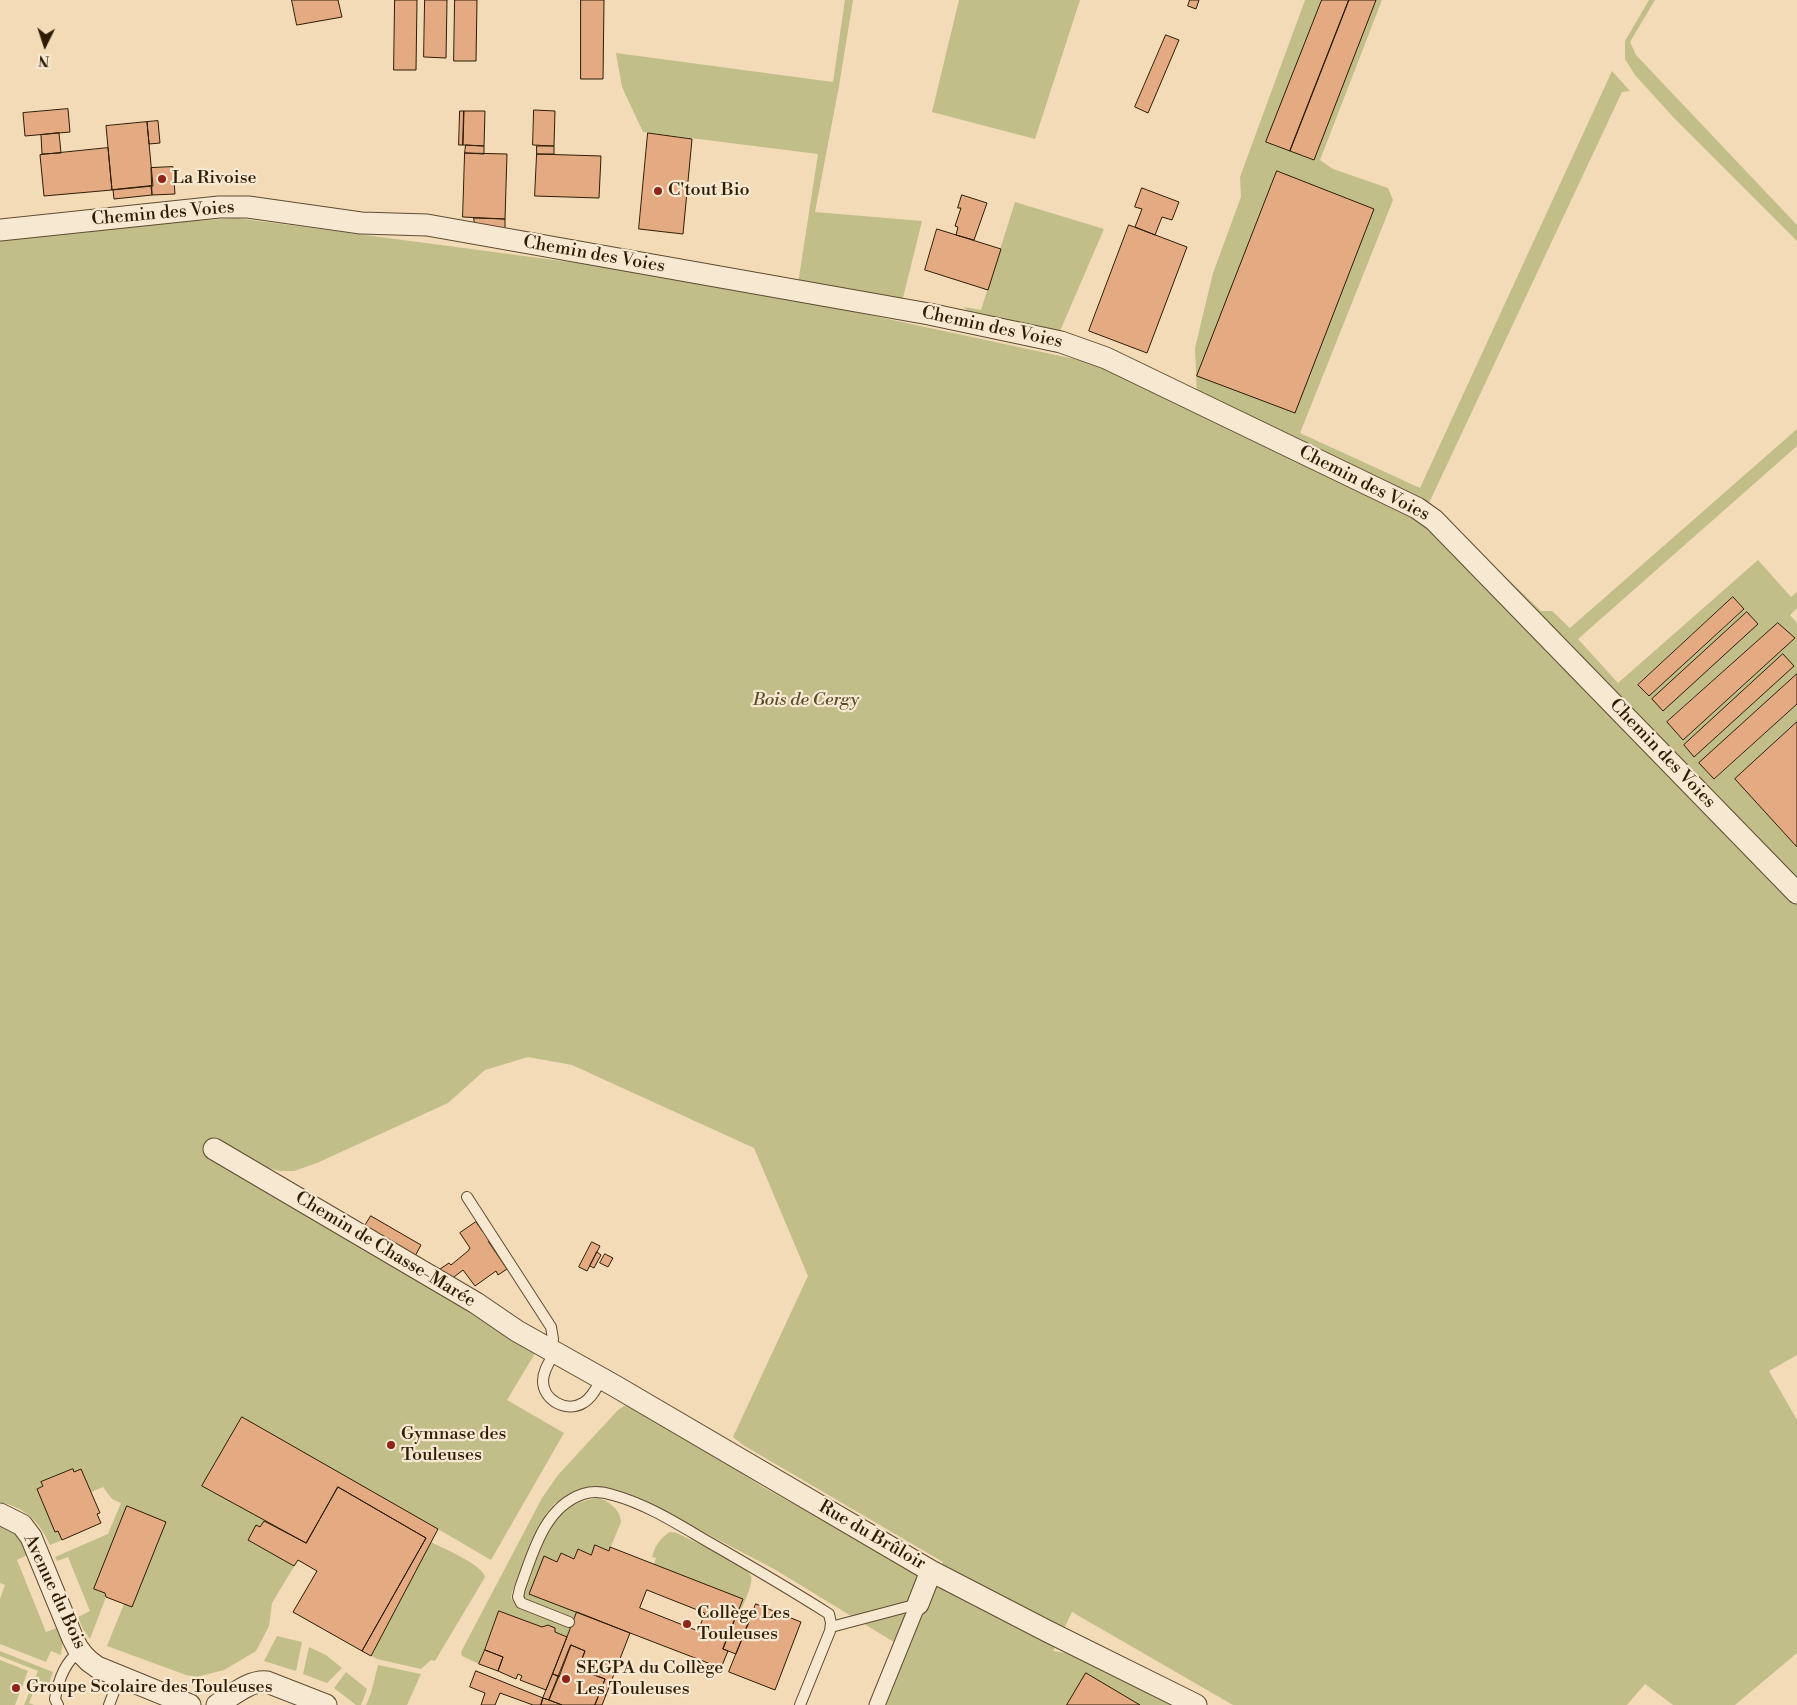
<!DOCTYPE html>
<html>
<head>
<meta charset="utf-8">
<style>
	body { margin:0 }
	#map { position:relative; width:1797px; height:1705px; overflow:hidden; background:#f3dbb8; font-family:"Libre Bodoni",serif }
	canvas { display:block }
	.north { position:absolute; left:20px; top:20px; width:50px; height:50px; -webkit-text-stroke:4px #f7e8d1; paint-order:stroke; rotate:184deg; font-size:14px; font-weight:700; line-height:20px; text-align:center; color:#2e1c04 }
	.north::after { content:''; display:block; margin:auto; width:18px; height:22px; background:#2e1c04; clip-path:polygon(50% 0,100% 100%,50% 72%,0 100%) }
</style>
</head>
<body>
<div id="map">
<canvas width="1797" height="1705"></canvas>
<div class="north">N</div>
</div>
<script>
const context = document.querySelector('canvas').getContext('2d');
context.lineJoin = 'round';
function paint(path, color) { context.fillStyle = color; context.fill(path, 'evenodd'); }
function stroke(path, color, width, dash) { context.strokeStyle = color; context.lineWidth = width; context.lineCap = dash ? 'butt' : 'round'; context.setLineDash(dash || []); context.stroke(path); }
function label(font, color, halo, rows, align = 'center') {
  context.font = font + ' "Libre Bodoni",serif'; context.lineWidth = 4.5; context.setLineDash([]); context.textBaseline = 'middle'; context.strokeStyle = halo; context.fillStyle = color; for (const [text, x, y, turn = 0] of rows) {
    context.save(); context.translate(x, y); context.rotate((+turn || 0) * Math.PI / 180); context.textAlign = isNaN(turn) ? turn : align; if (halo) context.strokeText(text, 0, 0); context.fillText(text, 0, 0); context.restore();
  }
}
const green = new Path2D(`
	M845,0H853L839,86L815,212L922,221L902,302L798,284L818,154L643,132L622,87L616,53L833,82Z
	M959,0H1080L1035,139L932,112Z
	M1305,0H1322L1267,142L1313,160L1376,0H1382L1320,160L1333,169L1388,188L1393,200L1300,433L1420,488L1612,71L1630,91L1622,92L1429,503L1541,611H1552L1570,628L1797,429V446L1578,639L1618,683L1758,560L1791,597L1797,592V608L1790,615L1797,623V674L1700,763L1715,779L1797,704V722L1735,779L1797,847V889L1430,509L1197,397L1195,348L1213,273L1241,197L1240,177ZM1277,171L1374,209L1294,413L1198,375ZM1733,597L1744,610L1648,696L1638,684ZM1778,623L1795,638L1683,740L1667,721ZM1783,655L1794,666L1694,757L1684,745Z
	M1649,0H1655L1630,42L1636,55L1797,225V241L1674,118L1635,75L1625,59V41Z
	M1015,202L1104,229L1057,338L971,317L964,307L981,310Z
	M236,218L706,280L1093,363L1406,501L1797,892V1355L1769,1371L1797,1420V1653L1735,1705H1673L1645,1684L1627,1705H1233L1072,1612L1053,1651L1092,1657L1181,1705H885L907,1650L774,1569L654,1506L617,1492L566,1497L554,1504L546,1514L530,1547L512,1592L511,1598L516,1606L572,1627L568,1637L555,1632L548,1625L542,1627L499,1611L479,1664L462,1656L461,1652L542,1498L558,1475L618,1410L624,1406H628L723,1461L763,1487L934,1582L943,1562L743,1445L733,1437L808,1276L754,1148L572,1065L528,1057L485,1070L448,1103L317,1163L294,1171H280L260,1166L214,1137L204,1151L537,1350L507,1400L564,1433L491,1560L438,1529L431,1542C444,1549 482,1564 485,1577L435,1661L431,1660L421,1669L377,1659L293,1612L317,1571L298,1560L272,1603L269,1626L256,1651L224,1670L197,1677L186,1675L107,1646L124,1604L106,1597L90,1639L83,1629L78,1617L90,1611L68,1557L57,1561L55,1557L108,1534L121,1503L112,1499L103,1487L91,1492L72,1469L41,1482L43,1486L37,1489L55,1532L58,1531L62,1540L50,1545C39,1521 26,1508 0,1502V239L135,225Z
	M598,1498C609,1501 621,1510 621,1522L609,1551L595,1545L591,1555L578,1549L574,1559L561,1553L557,1562L544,1557L577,1612L575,1618L523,1598L522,1594C529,1576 546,1527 558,1515C568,1505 585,1500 598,1498Z
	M0,1522L12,1527L29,1554L17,1560L46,1632L59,1627L63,1639L61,1655L51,1651L46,1662L0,1644V1599L5,1585L0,1583Z
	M670,1532L677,1533C690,1540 747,1565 751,1576C754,1584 741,1609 738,1617L654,1564L656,1558L652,1557C655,1546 660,1538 670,1532Z
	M277,1636L302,1642L296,1671L264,1661Z
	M309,1647L326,1655L342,1668L327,1683L303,1674Z
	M0,1651L53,1672L49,1684L38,1680L29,1703L34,1705H24L38,1671L0,1656Z
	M0,1660L28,1671L15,1705H0Z
	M378,1665L421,1674L407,1705H366L371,1693Z
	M346,1672L367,1689L361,1705H356L334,1688Z`);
const building = new Path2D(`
	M292,0H338L342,17L297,25Z
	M395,0H417L416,70H394Z
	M425,0H447L446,58L424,57Z
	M455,0H477L476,61H454Z
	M581,0H604L603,79H581Z
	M1190,0H1199L1196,9L1188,6Z
	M1322,0H1349L1290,151L1266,142Z
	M1349,0H1376L1314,160L1290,151Z
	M1166,35L1179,40L1148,113L1135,107Z
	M68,109L70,132L25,136L23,113Z
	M534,110L555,111L554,146L533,145Z
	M460,111H464L463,145H459Z
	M464,111H485L484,146L463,145Z
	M158,121L160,143L149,144L147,122Z
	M147,122L153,186L112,190L106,126Z
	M59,133L61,153L42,154L41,135Z
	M648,133L692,139L683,234L639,229Z
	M466,145L484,146V154L465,153Z
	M537,146H554V154H537Z
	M108,148L112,190L44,196L40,155Z
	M465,153L507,154L505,219L463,217Z
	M537,154L601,156L599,198L535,196Z
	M173,167L175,194L152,195L151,168Z
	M1277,171L1374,209L1295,413L1197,376Z
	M151,186L152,195L114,199L113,190Z
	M1142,188L1179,202L1172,220L1162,217L1155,235L1135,227L1142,209L1135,207Z
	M962,195L987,203L974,240L956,235L958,227L955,226L961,208H958Z
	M474,218L505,219V229L475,224Z
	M1129,225L1187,247L1147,353L1089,331Z
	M937,229L1001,249L988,290L925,270Z
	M1733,597L1744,609L1649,696L1638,685Z
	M1747,612L1758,624L1663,711L1652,699Z
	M1778,623L1795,638L1683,740L1667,722Z
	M1783,654L1794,666L1694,757L1684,745Z
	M1797,674V704L1714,779L1699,763Z
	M1797,722V847L1735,779Z
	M371,1216L421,1245L414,1258L363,1229Z
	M476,1222L483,1232L485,1230L491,1239L488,1241L507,1269L498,1275L496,1271L475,1286L463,1270L450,1280L437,1271L449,1263L451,1265L468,1251L470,1248L460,1233Z
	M592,1242L600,1246L587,1271L579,1267Z
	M597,1252L601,1255L594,1268L590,1266Z
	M605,1254L613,1258L608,1267L600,1263Z
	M242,1417L438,1529L371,1656L362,1651L426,1538L338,1487L306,1543L202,1486Z
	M73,1469L74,1472L81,1469L100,1513L97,1514L101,1523L62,1540L58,1531L55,1532L37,1489L43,1486L41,1482Z
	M338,1487L426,1538L362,1651L293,1612L317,1571L298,1560L294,1566L248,1540L256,1525L260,1527L264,1521L306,1543Z
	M127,1506L166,1522L132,1607L106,1597L105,1593L94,1589Z
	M595,1545L609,1551L610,1547L743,1599L723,1649L728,1651L721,1668L529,1594L544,1556L557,1562L561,1553L574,1559L578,1549L591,1555ZM647,1590L705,1613L698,1631L640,1608Z
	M756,1604L801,1622L775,1690L729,1672Z
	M499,1611L542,1627L548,1625L555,1628V1632L567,1637L546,1690L520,1680L522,1676L518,1674L516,1679L498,1671L503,1657L485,1650Z
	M577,1612L630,1633L606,1695L600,1693L605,1679L578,1669L585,1651L571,1645L559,1677L553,1674Z
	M736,1617L749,1622L736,1654L723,1649Z
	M571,1645L585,1651L578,1669L605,1679L595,1705H562L549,1700Z
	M485,1650L503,1657L498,1671L479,1664Z
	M476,1671L543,1698L541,1705H533L500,1693L495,1705H481L485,1693L470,1687Z
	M1086,1673L1140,1705H1067Z
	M553,1674L559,1676L549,1700L543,1698Z
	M600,1693L606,1695L602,1705H595Z
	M543,1698L549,1700L562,1705H541Z`);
const service = new Path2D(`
	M467,1197L551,1327L553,1339L551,1350
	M555,1352C550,1361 543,1370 543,1381C543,1400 566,1413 583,1403C592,1398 597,1387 602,1378
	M569,1622L521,1603L518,1597L520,1588C533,1553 544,1507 583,1494C592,1491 604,1492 613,1495C646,1504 676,1523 705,1540C747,1564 788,1588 829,1614L831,1623L830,1631L800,1705
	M831,1627L918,1604
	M58,1705L55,1699C58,1682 65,1662 79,1652
	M109,1705L120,1676`);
const pedestrian = new Path2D(`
	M877,1705L918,1604`);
const minor = new Path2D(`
	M0,230L219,207H248L361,223L427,225L929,314L1061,342L1106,358L1417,508L1434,520L1797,893
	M214,1149L476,1303L517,1331L615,1386L931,1571L1047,1631L1196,1705
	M0,1514L22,1525L31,1537L73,1639C78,1651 86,1660 97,1667L190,1705
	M918,1604L931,1571
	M217,1705C232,1696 249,1680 267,1682L326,1705`);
const markers = [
	[162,179,5,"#8f2418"],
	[658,191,5,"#8f2418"],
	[391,1445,5,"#8f2418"],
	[687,1624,5,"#8f2418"],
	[566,1679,5,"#8f2418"],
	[16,1688,5,"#8f2418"]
];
const poiNames = [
	["La Rivoise",172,179],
	["C'tout Bio",668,191],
	["Gymnase des",401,1435],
	["Touleuses",401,1456],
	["Collège Les",697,1614],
	["Touleuses",697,1635],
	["SEGPA du Collège",576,1669],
	["Les Touleuses",576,1690],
	["Groupe Scolaire des Touleuses",26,1688]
];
const streetNames = [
	["Chemin des Voies",163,214,-5],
	["Chemin des Voies",594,255,10],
	["Chemin des Voies",992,328,12],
	["Chemin des Voies",1364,484,27],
	["Chemin des Voies",1662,754,46],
	["Chemin de Chasse-Marée",385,1250,31],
	["Rue du Brûloir",872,1536,30],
	["Avenue du Bois",54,1592,65]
];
const parkNames = [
	["Bois de Cergy",806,701]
];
paint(green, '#c1be8a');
paint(building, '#e4ab83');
stroke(building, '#2e1c04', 1);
stroke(service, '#5f4c31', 12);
stroke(pedestrian, '#5f4c31', 17);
stroke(minor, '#5f4c31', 23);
stroke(service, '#f7e8d1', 10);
stroke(pedestrian, '#f7e8d1', 15);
stroke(minor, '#f7e8d1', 21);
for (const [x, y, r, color] of markers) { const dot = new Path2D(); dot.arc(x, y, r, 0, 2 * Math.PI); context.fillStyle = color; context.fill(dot); stroke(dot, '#f7e8d1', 2); }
label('18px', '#2e1c04', '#f7e8d1', poiNames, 'left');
label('18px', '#2e1c04', '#f7e8d1', streetNames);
label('italic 18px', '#5a4d2c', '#f7e8d1', parkNames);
</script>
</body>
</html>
